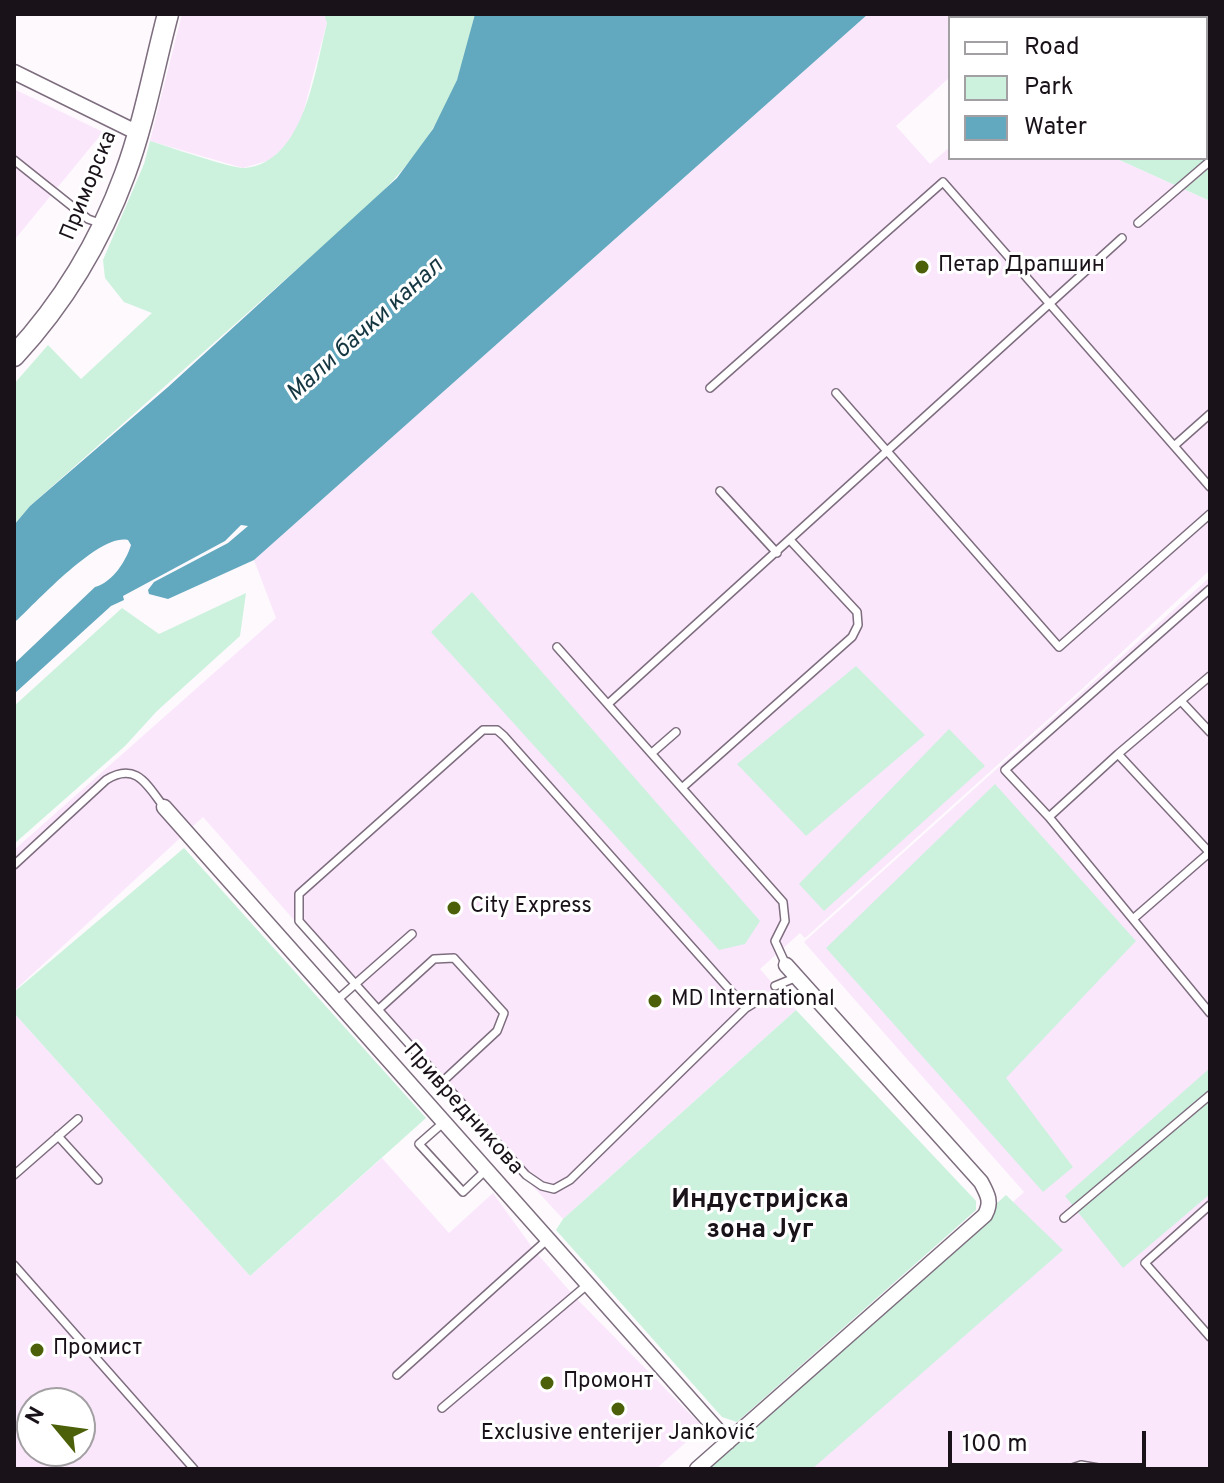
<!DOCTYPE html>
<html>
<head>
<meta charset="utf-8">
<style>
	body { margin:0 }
	#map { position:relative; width:1224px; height:1483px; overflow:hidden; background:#fdf9fd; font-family:Overpass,sans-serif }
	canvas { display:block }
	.frame { position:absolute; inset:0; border:16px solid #191219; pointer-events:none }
	.legend { position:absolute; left:948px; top:16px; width:260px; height:144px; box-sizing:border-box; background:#fff; border:2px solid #a3a0a3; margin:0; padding:10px 14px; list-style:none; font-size:24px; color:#191219 }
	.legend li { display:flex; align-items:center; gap:16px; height:40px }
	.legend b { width:40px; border:2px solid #a3a0a3 }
	.north { position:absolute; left:16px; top:1387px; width:80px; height:80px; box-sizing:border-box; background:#fff; border:2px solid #a3a0a3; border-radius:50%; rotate:299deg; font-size:22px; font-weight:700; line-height:32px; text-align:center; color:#191219 }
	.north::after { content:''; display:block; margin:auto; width:28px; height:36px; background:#4b6008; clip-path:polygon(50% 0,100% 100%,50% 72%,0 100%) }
	.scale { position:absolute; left:948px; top:1431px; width:198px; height:36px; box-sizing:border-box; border:4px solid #191219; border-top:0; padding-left:10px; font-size:24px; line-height:28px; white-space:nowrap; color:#191219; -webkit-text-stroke:6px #fff; paint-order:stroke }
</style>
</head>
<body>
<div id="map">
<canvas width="1224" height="1483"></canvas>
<div class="frame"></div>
<ul class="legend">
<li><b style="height:10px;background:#fff"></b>Road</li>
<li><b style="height:22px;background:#ccf2de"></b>Park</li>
<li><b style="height:22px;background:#62a8be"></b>Water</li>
</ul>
<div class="north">N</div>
<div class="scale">100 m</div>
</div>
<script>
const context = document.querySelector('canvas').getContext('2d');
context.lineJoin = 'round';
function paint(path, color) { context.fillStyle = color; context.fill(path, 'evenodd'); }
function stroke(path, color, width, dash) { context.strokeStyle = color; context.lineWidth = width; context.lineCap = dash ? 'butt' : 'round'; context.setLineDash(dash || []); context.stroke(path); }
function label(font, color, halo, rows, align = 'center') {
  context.font = font + ' Overpass,sans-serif'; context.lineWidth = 6; context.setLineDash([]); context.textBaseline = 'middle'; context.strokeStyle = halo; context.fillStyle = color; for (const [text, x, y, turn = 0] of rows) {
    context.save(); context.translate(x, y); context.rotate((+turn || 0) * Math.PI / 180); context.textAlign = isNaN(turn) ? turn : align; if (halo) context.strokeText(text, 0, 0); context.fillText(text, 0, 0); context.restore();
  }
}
const built = new Path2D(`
	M182,14H324L327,22L300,125L286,145L270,160L243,168L150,141Z
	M868,14H1020L1016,18H950V77L896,126L930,164L950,147V158H1115L1210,201V570L1082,689L805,938L800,933L760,969L796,1010L563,1219L446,1092L203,817L14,991V850L276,618L254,560Z
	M1134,14H1210V72L1206,70V18H1139Z
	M14,89L103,132L16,238L14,236Z
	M1210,577V1469H718L1024,1192L804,942Z
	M14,1013L250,1276L382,1158L449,1233L493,1193L534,1250L574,1296L703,1427L656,1469H14ZM32,1403H80V1451H32Z`);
const green = new Path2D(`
	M324,14H475C469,36 465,59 457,80C438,130 405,171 367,207L30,506L14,525V384L48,345L81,379L152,313L124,302L105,278L103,260L144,164L150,141C167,146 232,169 245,168C305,162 315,69 327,23Z
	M1206,139L1210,141V201L1115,158H1206Z
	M472,592L760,921L745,944L719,950L431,632Z
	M246,593L240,636L157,711L125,746L14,844V706L122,608L159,634Z
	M856,666L925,735L806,836L737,764Z
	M949,729L985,766L824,911L799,884Z
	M995,784L1136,941L1006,1078L1073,1167L1043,1192L826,948Z
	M184,848L426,1118L250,1276L14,1013V992Z
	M796,1010L976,1201V1210L737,1422L722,1417L556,1230L563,1219Z
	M1210,1068V1194L1123,1268L1065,1196Z
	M1006,1195L1063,1250L812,1469H702Z`);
const water = new Path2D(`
	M475,14H868L254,560L168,599L149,594L148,590L154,582L228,543L248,526L241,525L225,541L123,596L124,600L111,606L14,694V664L95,587C113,582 126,561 131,545L128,540C99,533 36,603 14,623V525L30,506L168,387L397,178L433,129L457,80Z`);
const lane = new Path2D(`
	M1061,18L1066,14
	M1153,18L1154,14
	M1206,62L1210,65
	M14,160L88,219L102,224
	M1138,223L1210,161
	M710,388L943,182L1210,487
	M836,393L1059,647L1210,514
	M1174,446L1210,414
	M720,491L777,553
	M557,647L783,902L785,921L775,941L786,965
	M1210,676L1118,754L1049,817L1210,1013
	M1181,701L1210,732
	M608,704L1122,238
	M483,730H497L504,736L746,1008L570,1180L554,1189L542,1186L526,1175L299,921V894Z
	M653,752L676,732
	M1118,754L1210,853
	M683,787L852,637L858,625L857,612L790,540
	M1049,817L1005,770L1210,589
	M14,865L106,780C136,761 147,785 164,807
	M1133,919L1210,852
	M775,986L797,977
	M336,1001L412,934
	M746,1008L761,999
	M379,1009L434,959L454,958L504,1013L497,1031L442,1082
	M444,1122L419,1144L463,1192L486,1170
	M58,1136L98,1180
	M14,1175L78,1119
	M1210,1205L1145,1263L1210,1337
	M1064,1218L1210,1095
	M14,1265L194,1469
	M397,1375L548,1239
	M442,1408L587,1285
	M1069,1469L1081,1465L1104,1469`);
const street = new Path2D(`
	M1093,14L1095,18
	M14,72L138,133
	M1206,110L1210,112
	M164,807L728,1442
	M697,1469L985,1215C992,1202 988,1195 981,1182L786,965`);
const secondary = new Path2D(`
	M14,356C63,303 100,242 125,174C144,123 154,67 168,14`);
const markers = [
	[922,267,8,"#4b6008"],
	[454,908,8,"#4b6008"],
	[655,1001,8,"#4b6008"],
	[37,1350,8,"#4b6008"],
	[547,1383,8,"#4b6008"],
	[618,1409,8,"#4b6008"]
];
const streetNames = [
	["Приморска",90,186,-68],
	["Привредникова",462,1110,48]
];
const poiNames = [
	["Петар Драпшин",938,267],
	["City Express",470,908],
	["MD International",671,1001],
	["Промист",53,1350],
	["Промонт",563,1383],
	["Exclusive enterijer Janković",618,1435,"center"]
];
const waterNames = [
	["Мали бачки канал",366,331,-42]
];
const quarterNames = [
	["Индустријска",760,1202],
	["зона Југ",760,1232]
];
paint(built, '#fbe7fc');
paint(green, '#ccf2de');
paint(water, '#62a8be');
stroke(lane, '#7d6d7e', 10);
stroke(street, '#7d6d7e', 17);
stroke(secondary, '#7d6d7e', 23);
stroke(lane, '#fff', 7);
stroke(street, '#fff', 14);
stroke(secondary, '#fff', 20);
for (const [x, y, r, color] of markers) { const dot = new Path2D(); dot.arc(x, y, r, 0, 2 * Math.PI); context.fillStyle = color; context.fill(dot); stroke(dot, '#fff', 3); }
label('22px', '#191219', '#fff', streetNames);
label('22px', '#191219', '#fff', poiNames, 'left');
label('italic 24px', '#153741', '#fff', waterNames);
label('bold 26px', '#191219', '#fff', quarterNames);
</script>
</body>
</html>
